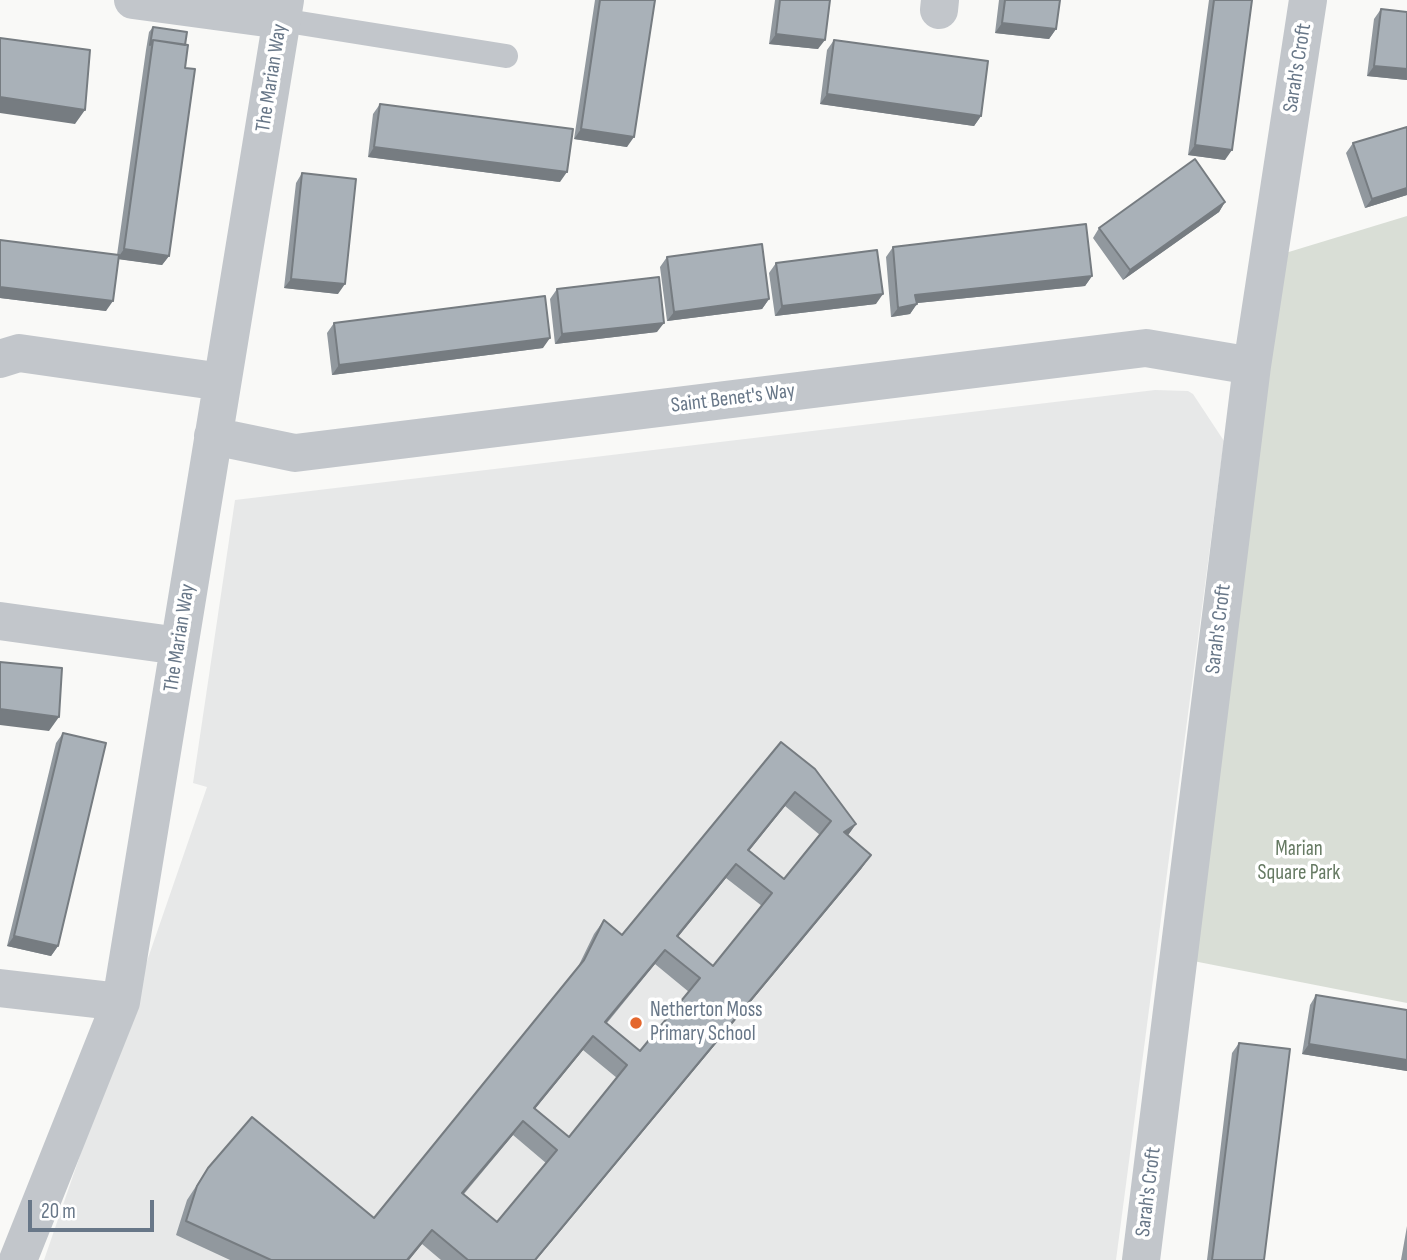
<!DOCTYPE html>
<html>
<head>
<meta charset="utf-8">
<style>
	body { margin:0 }
	#map { position:relative; width:1407px; height:1260px; overflow:hidden; background:#f9f9f7; font-family:"Sofia Sans Condensed",sans-serif }
	canvas { display:block }
	.scale { position:absolute; left:28px; top:1200px; width:126px; height:32px; box-sizing:border-box; border:4px solid #687788; border-top:0; padding-left:9px; font-size:21px; line-height:24px; white-space:nowrap; color:#687788; -webkit-text-stroke:5px #fff; paint-order:stroke }
</style>
</head>
<body>
<div id="map">
<canvas width="1407" height="1260"></canvas>
<div class="scale">20 m</div>
</div>
<script>
const context = document.querySelector('canvas').getContext('2d');
context.lineJoin = 'round';
function paint(path, color) { context.fillStyle = color; context.fill(path, 'evenodd'); }
function stroke(path, color, width, dash) { context.strokeStyle = color; context.lineWidth = width; context.lineCap = dash ? 'butt' : 'round'; context.setLineDash(dash || []); context.stroke(path); }
function label(font, color, halo, rows, align = 'center') {
  context.font = font + ' "Sofia Sans Condensed",sans-serif'; context.lineWidth = 7; context.setLineDash([]); context.textBaseline = 'middle'; context.strokeStyle = halo; context.fillStyle = color; for (const [text, x, y, turn = 0] of rows) {
    context.save(); context.translate(x, y); context.rotate((+turn || 0) * Math.PI / 180); context.textAlign = isNaN(turn) ? turn : align; if (halo) context.strokeText(text, 0, 0); context.fillText(text, 0, 0); context.restore();
  }
}
const built = new Path2D(`
	M1155,390L1188,391L1193,394L1224,441L1116,1260H44L207,787L193,783L235,500Z`);
const green = new Path2D(`
	M1407,216V1003L1178,958L1269,258Z`);
const service = new Path2D(`
	M281,20L506,56`);
const minor = new Path2D(`
	M133,0L281,20
	M939,10L940,0
	M0,359L19,353L222,382
	M213,436L295,453L1146,348L1252,366
	M0,621L179,646
	M0,988L121,1002
	M18,1260L121,1002L285,0
	M1141,1260L1252,366L1308,0`);
const wall = new Path2D(`
	M595,0H655L627,147L574,139Z
	M775,0H830L818,49L769,44Z
	M999,0H1060L1056,29L1049,39L995,33Z
	M1209,0H1252L1225,160L1188,155Z
	M1381,9L1407,12V80L1367,76L1374,19Z
	M153,27L185,45V68L169,256L162,265L119,259L106,311L0,298V240L117,255L146,50L149,32Z
	M834,40L981,116L974,126L820,104L827,50Z
	M380,104L560,182L368,157L373,114Z
	M1407,127V195L1365,208L1346,153L1353,143Z
	M302,173L338,294L284,288L296,183Z
	M1225,202L1219,212L1123,280L1093,238L1099,228Z
	M893,247L1092,276L1085,286L917,303L910,314L891,317L886,257Z
	M667,257L769,299L762,309L667,321L660,267Z
	M776,263L876,304L775,316L769,273Z
	M557,289L657,332L555,344L550,299Z
	M334,323L543,348L332,375L327,333Z
	M63,733L58,946L51,956L7,946L56,743Z
	M781,742L856,824L848,835L871,855L861,869L536,1260H441L422,1244L409,1260H230L176,1235L187,1200L208,1168L374,1218L577,969L594,934L604,920L622,935ZM785,806L820,835L784,879L749,851ZM726,878L762,906L713,966L678,937ZM655,964L689,992L640,1051L607,1023ZM583,1050L617,1078L569,1137L535,1109ZM513,1135L546,1163L497,1222L464,1194Z
	M1316,995L1407,1010V1071L1302,1054L1310,1005Z
	M1239,1043L1264,1260H1207L1232,1053Z
	M1407,1226V1260H1401Z`);
const shadedWall = new Path2D(`
	M1002,23L1056,29L1049,39L995,33Z
	M776,34L825,40L818,49L769,44Z
	M1374,66L1407,69V80L1367,76Z
	M827,94L981,116L974,126L820,104Z
	M0,97L85,110L75,124L0,113Z
	M581,129L634,137L627,147L574,139Z
	M1195,145L1232,150L1225,160L1188,155Z
	M374,147L567,172L560,182L368,157Z
	M1407,188V195L1365,208L1372,199Z
	M1225,202L1219,212L1123,280L1130,270Z
	M124,249L169,256L162,265L117,259Z
	M1092,276L1085,286L908,304L915,295Z
	M291,279L345,284L338,294L284,288Z
	M0,287L113,301L106,311L0,298Z
	M883,294L876,304L775,316L782,306Z
	M769,299L762,309L667,321L674,312Z
	M917,304L910,314L891,317L898,308Z
	M664,323L657,332L555,344L562,334Z
	M550,338L543,348L332,375L339,365Z
	M0,709L59,717L49,731L0,725Z
	M795,792L785,806L738,864L748,850Z
	M856,824L846,838L844,832Z
	M871,855L861,869L536,1260H535Z
	M736,864L726,878L667,950L677,936Z
	M14,936L58,946L51,956L7,946Z
	M665,950L655,964L595,1036L605,1022Z
	M593,1036L583,1050L524,1122L534,1108Z
	M1309,1044L1407,1060V1071L1302,1054Z
	M523,1121L513,1135L452,1207L462,1193Z
	M432,1230L422,1244L409,1260H407Z`);
const building = new Path2D(`
	M600,0H655L634,137L581,129Z
	M780,0H830L825,40L776,34Z
	M1005,0H1060L1056,29L1002,23Z
	M1214,0H1252L1232,150L1195,145Z
	M1381,9L1407,12V69L1374,66Z
	M153,27L187,32L185,45L153,40L150,45Z
	M0,38L90,50L85,110L0,97Z
	M153,40L188,45L185,68L195,69L169,256L124,249Z
	M834,40L988,61L981,116L827,94Z
	M380,104L573,129L567,172L374,147Z
	M1407,127V188L1372,199L1353,143Z
	M1195,159L1225,202L1130,270L1099,228Z
	M302,173L356,179L345,284L291,279Z
	M1086,224L1092,276L915,295L917,304L898,308L893,247Z
	M0,240L119,255L113,301L0,287Z
	M762,244L769,299L674,312L667,257Z
	M877,250L883,294L782,306L776,263Z
	M659,277L664,323L562,334L557,289Z
	M545,296L550,338L339,365L334,323Z
	M0,662L62,668L59,717L0,709Z
	M63,733L106,743L58,946L14,936Z
	M781,742L815,769L856,824L844,832L871,855L535,1260H468L432,1230L407,1260H271L186,1221L197,1186L208,1168L252,1117L374,1218L584,960L604,920L622,935ZM795,792L831,821L784,879L748,850ZM736,864L772,893L713,966L677,936ZM665,950L700,978L640,1051L605,1022ZM593,1036L627,1065L569,1137L534,1108ZM523,1121L557,1150L497,1222L462,1193Z
	M1316,995L1407,1010V1060L1309,1044Z
	M1239,1043L1290,1049L1264,1260H1212Z`);
const markers = [
	[636,1023,7,"#e4672d"]
];
const streetNames = [
	["Sarah's Croft",1298,68,-81],
	["The Marian Way",272,78,-81],
	["Saint Benet's Way",733,399,-7],
	["Sarah's Croft",1219,629,-83],
	["The Marian Way",180,638,-81],
	["Sarah's Croft",1149,1192,-83]
];
const parkNames = [
	["Marian",1299,850],
	["Square Park",1299,874]
];
const poiNames = [
	["Netherton Moss",650,1011],
	["Primary School",650,1035]
];
paint(built, '#e7e8e8');
paint(green, '#d9ded6');
stroke(service, '#c2c6cb', 24);
stroke(minor, '#c2c6cb', 38);
paint(wall, '#91989e');
paint(shadedWall, '#767c81');
paint(building, '#a9b1b8');
stroke(building, '#767c81', 2);
for (const [x, y, r, color] of markers) { const dot = new Path2D(); dot.arc(x, y, r, 0, 2 * Math.PI); context.fillStyle = color; context.fill(dot); stroke(dot, '#fff', 2.5); }
label('21px', '#687788', '#fff', streetNames);
label('21px', '#667a63', '#fff', parkNames);
label('21px', '#687788', '#fff', poiNames, 'left');
</script>
</body>
</html>
